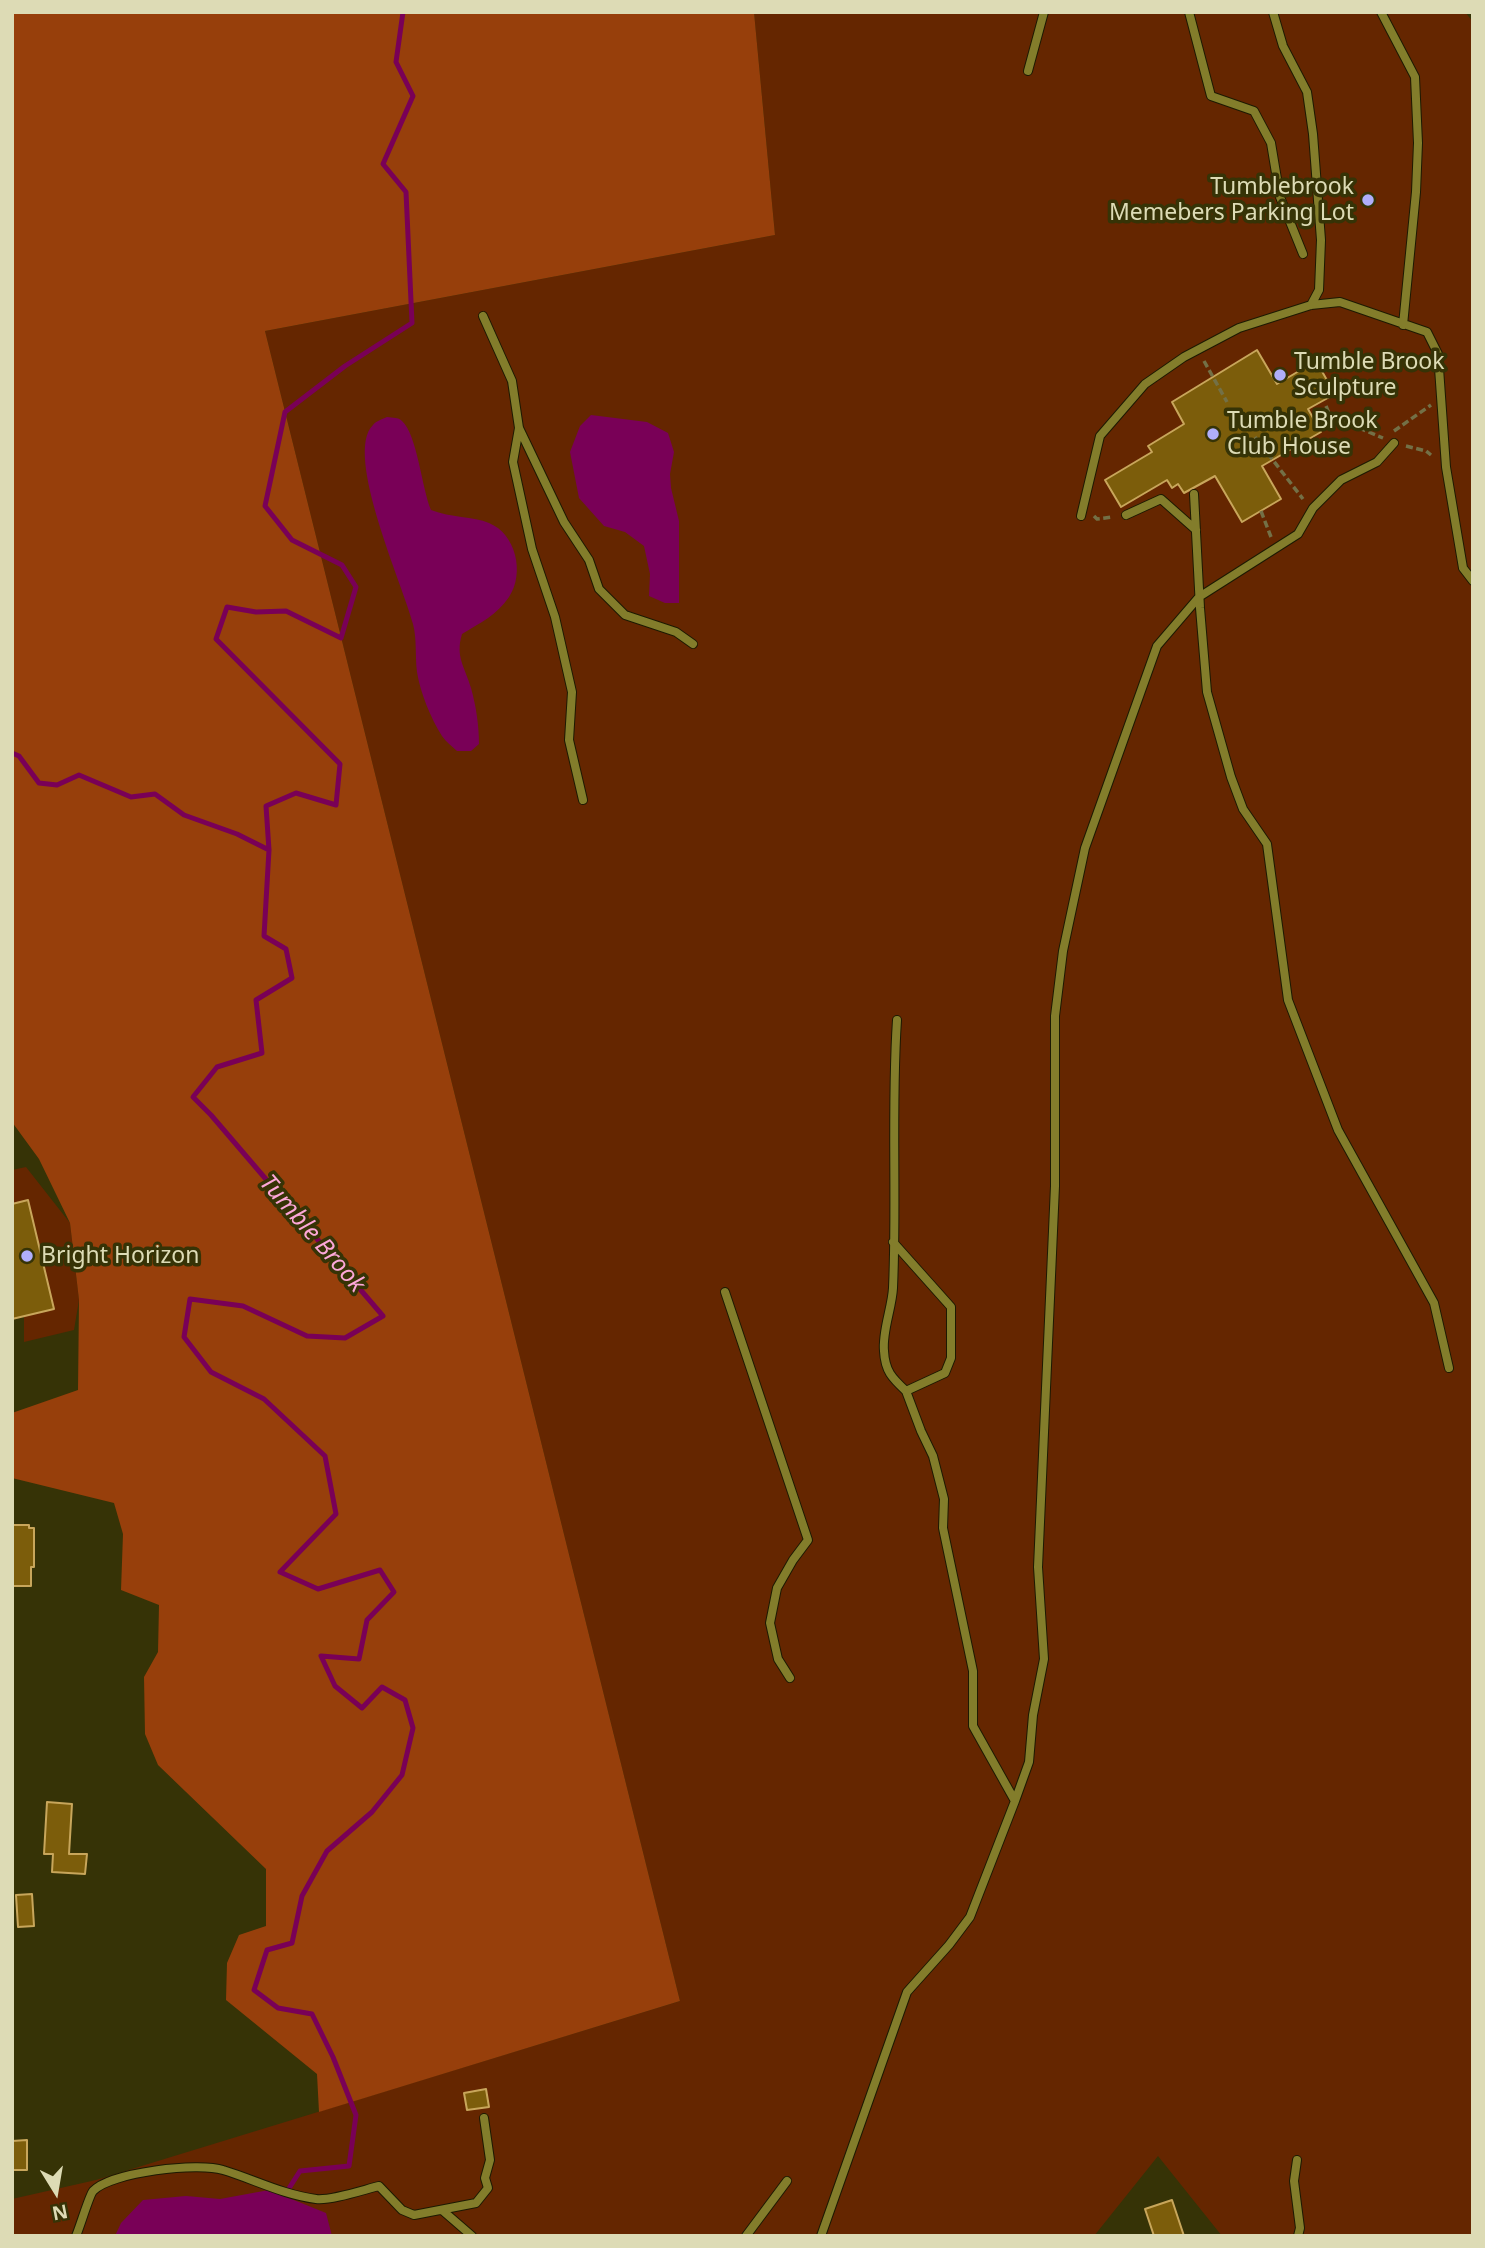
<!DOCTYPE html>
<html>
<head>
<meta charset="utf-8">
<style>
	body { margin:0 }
	#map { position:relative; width:1485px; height:2248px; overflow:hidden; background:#363306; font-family:"Noto Sans",sans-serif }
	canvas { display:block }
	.frame { position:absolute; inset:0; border:14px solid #dddbb5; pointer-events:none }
	.north { position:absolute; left:21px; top:2157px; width:70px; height:70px; -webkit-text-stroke:5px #363306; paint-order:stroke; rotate:169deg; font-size:19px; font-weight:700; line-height:28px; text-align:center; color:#dddbb5 }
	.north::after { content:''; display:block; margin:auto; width:24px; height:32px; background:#dddbb5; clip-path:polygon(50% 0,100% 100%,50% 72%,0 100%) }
</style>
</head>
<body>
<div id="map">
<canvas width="1485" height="2248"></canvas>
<div class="frame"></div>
<div class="north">N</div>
</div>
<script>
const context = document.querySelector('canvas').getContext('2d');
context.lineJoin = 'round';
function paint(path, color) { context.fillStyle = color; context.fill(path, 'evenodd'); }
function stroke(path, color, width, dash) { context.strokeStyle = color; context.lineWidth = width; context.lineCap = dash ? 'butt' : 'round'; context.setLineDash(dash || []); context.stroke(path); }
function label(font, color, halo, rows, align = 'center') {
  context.font = font + ' "Noto Sans",sans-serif'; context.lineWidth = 7; context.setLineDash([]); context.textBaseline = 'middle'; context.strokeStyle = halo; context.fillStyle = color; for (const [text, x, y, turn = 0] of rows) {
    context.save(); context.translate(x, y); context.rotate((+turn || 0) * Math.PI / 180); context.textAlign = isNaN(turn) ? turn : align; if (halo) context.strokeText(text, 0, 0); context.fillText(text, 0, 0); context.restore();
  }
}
const green = new Path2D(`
	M754,12H1465L1473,22V2236H1222L1158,2156L1094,2236H12V2199L96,2180L680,2001L265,331L775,235Z
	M26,1167L70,1223L79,1300L74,1330L24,1342V1316L54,1309L28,1200L12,1204V1170Z`);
const forest = new Path2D(`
	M12,12H754L775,235L265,331L680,2001L319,2112L317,2074L226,2000L227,1963L239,1935L266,1926V1869L158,1765L145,1734L144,1677L158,1652L159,1605L121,1590L123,1534L114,1503L12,1478V1413L78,1390L79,1300L70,1223L39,1159L12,1122Z`);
const water = new Path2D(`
	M591,415L647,422L668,433L674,452L670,474L671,488L679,521V603H665L649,596L650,574L644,546L625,532L604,526L579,498L570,452L580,426Z
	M387,417C393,418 398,417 402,421C417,434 422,489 431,510C451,518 473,516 489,523C516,534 525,573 509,597C497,615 480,623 462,634C455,657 465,667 471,688C476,706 479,725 479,744L471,751H457C452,746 446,742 442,736C431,719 420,692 417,672C415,656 417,639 413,624C404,587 343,454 373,425C376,421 383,419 387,417Z
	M269,2190L326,2213L332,2236H115L121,2223L143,2200L186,2196L220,2199Z`);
const stream = new Path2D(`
	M12,753L19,756L39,783L57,785L79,775L131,797L155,794L184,815L237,834L269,850
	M286,2193L300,2171L349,2166L356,2115L333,2057L312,2014L278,2008L254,1990L267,1950L292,1943L302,1896L327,1851L372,1812L402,1775L413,1728L405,1700L382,1687L362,1708L335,1686L321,1656L359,1659L367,1620L394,1592L380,1570L318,1589L280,1572L336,1514L325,1456L264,1399L211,1372L184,1337L190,1299L243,1306L307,1336L345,1338L383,1316L211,1115L193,1097L217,1067L262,1053L256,1000L292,978L286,949L264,936L269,850L266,806L296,793L336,805L340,764L216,639L227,607L256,612L286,611L341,638L356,587L342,565L292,540L265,506L285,412L345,366L412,323L406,192L383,164L413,96L396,62L403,12`);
const building = new Path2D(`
	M1257,350L1277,384L1316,361L1335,394L1308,409L1321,432L1262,466L1281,499L1242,522L1215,476L1184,493L1178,484L1172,488L1167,480L1121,507L1105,480L1152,452L1148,446L1184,424L1172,402Z
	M28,1200L54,1309L12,1319V1204Z
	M12,1525H29V1528H34V1567H31V1586H12Z
	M47,1802L72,1804L69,1854H87L85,1874L52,1872L53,1854H44Z
	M32,1894L34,1926L18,1927L16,1895Z
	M486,2089L489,2107L467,2110L464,2093Z
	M27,2140V2170H12V2141Z
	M1172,2200L1184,2236H1154L1145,2209Z`);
const path = new Path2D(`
	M1204,361L1227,402
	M1326,406L1330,416L1383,438
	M1394,431L1431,405
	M1255,437L1303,499
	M1406,446L1426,451L1431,455
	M1261,511L1271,537
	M1094,516L1097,519L1113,517`);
const service = new Path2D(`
	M1189,12L1211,96L1254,111L1271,143L1280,197L1303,254
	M1273,12L1283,46L1307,92L1313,134L1321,240L1319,290L1311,305
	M1381,12L1415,77L1418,143L1416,192L1403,325
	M1028,71L1044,12
	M483,316L512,381L519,428L564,522L589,560L599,589L625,615L676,632L693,644
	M519,428L513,462L532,549L555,617L572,692L569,740L583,800
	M1194,494L1200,608L1207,692L1231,777L1243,809L1267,844L1288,1000L1338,1130L1434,1303L1449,1368
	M1126,515L1161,499L1196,530
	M1081,516L1100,436L1145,384L1184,357L1239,328L1311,305L1340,302L1427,332L1438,354L1446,467L1463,568L1473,581
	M893,1242L951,1307V1358L945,1373L906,1391C892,1378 885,1371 884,1351C882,1331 892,1308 893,1288C897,1198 891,1109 897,1020
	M725,1292L808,1540L793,1560L777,1588L770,1623L778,1659L790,1678
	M1015,1801L1029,1762L1033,1715L1044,1659L1038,1567L1055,1186V1016L1063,951L1085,848L1157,646L1199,597L1298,534L1313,508L1341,480L1377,462L1394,443
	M1297,2160L1294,2181L1300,2228L1298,2236
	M442,2210L472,2236
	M76,2236C80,2227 89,2196 93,2191C111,2172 199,2162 223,2170C253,2179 284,2195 316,2199C330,2201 363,2190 379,2186L402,2210L414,2215L476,2203L488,2188L485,2178L490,2160L484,2118
	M746,2236L787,2181
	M821,2236L907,1992L949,1945L970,1917L1015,1801L973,1726V1671L943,1528L944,1499L933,1456L921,1431L906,1391`);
const markers = [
	[1368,200,7,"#b0aefa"],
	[1280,375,7,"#b0aefa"],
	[1213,434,7,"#b0aefa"],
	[27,1256,7,"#b0aefa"]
];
const poiNames = [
	["Tumblebrook",1354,187,"right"],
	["Memebers Parking Lot",1354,213,"right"],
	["Tumble Brook",1294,362],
	["Sculpture",1294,388],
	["Tumble Brook",1227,421],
	["Club House",1227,447],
	["Bright Horizon",41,1256]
];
const waterNames = [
	["Tumble Brook",312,1234,49]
];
paint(green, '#652600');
paint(forest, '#973f0b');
paint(water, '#790057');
stroke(stream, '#790057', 5);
paint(building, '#7c5d0b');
stroke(building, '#c8a65b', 2);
stroke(service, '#1c1a02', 10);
stroke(path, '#737046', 3.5, [7, 3.5]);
stroke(service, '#837d2b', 8);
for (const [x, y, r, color] of markers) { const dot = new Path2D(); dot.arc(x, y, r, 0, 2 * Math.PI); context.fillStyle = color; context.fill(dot); stroke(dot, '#363306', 2.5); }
label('23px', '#dddbb5', '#363306', poiNames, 'left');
label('italic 24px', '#fda7d8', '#363306', waterNames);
</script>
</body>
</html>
